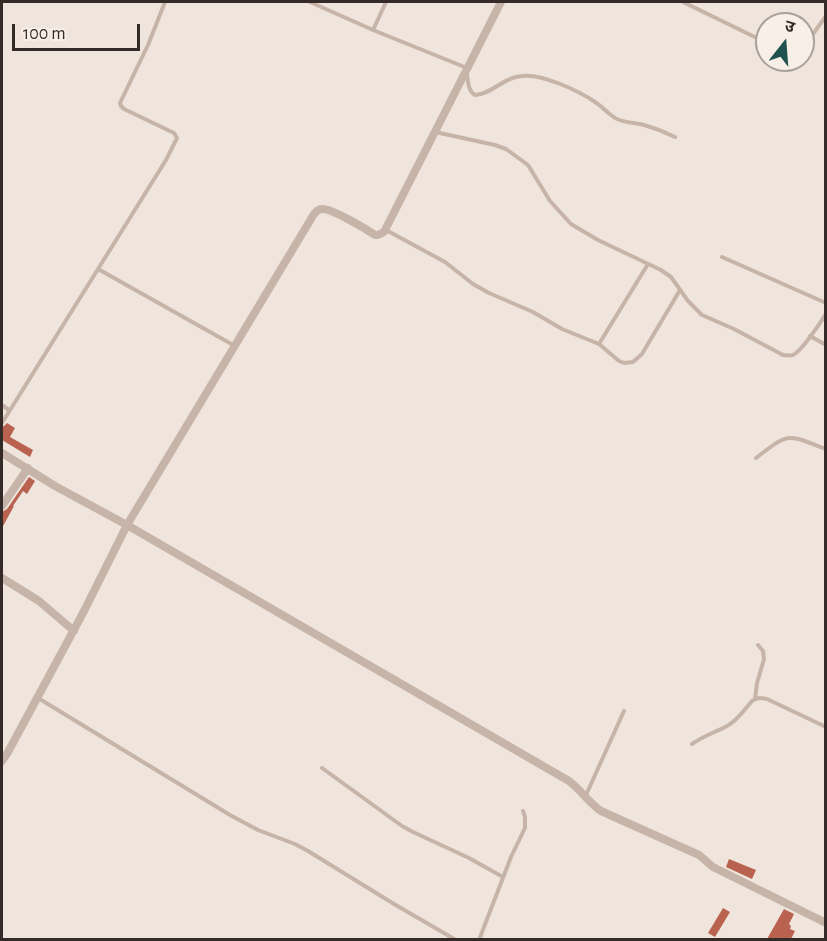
<!DOCTYPE html>
<html>
<head>
<meta charset="utf-8">
<style>
	body { margin:0 }
	#map { position:relative; width:827px; height:941px; overflow:hidden; background:#efe5dc; font-family:"Alegreya Sans","Noto Sans Devanagari",sans-serif }
	canvas { display:block }
	.frame { position:absolute; inset:0; border:3px solid #342b28; pointer-events:none }
	.north { position:absolute; left:755px; top:12px; width:60px; height:60px; box-sizing:border-box; background:#f7efe8; border:2px solid #a9a19b; border-radius:50%; rotate:17deg; font-size:16px; font-weight:700; line-height:24px; text-align:center; color:#342b28 }
	.north::after { content:''; display:block; margin:auto; width:21px; height:27px; background:#225151; clip-path:polygon(50% 0,100% 100%,50% 72%,0 100%) }
	.scale { position:absolute; left:12px; top:24px; width:128px; height:27px; box-sizing:border-box; border:3px solid #342b28; border-top:0; padding-left:8px; font-size:18px; line-height:21px; white-space:nowrap; color:#342b28; -webkit-text-stroke:4px #f7efe8; paint-order:stroke }
</style>
</head>
<body>
<div id="map">
<canvas width="827" height="941"></canvas>
<div class="frame"></div>
<div class="north">उ</div>
<div class="scale">100 m</div>
</div>
<script>
const context = document.querySelector('canvas').getContext('2d');
context.lineJoin = 'round';
function paint(path, color) { context.fillStyle = color; context.fill(path, 'evenodd'); }
function stroke(path, color, width, dash) { context.strokeStyle = color; context.lineWidth = width; context.lineCap = dash ? 'butt' : 'round'; context.setLineDash(dash || []); context.stroke(path); }
const building = new Path2D(`
	M7,423L15,428L10,437L33,450L30,457L2,440V427L4,426Z
	M29,477L35,481L27,494L23,491L13,506H14L2,528V512L7,509Z
	M729,859L756,870L752,879L726,867Z
	M723,908L730,912L715,937L708,933Z
	M784,909L794,914L789,924L791,926L790,929L795,931L791,939H767Z`);
const lane = new Path2D(`
	M310,2L373,30L467,68
	M683,2L767,43
	M373,30L386,2
	M803,48L826,16
	M467,74C468,81 468,91 475,95C492,94 504,77 522,76C541,73 579,91 595,102C603,107 609,115 617,119C626,123 636,123 644,125C655,128 665,132 675,137
	M435,132L495,145L506,149L528,165L550,201L571,224L598,240L661,270L671,277L688,301L702,315L734,329L783,355C787,355 789,356 793,355C803,350 819,324 826,314
	M386,230L445,262L473,284L489,293L533,312L562,329L599,344L619,361L624,363L633,362L642,354L680,290
	M722,257L826,303
	M98,269L235,346
	M810,336L826,345
	M599,344L648,264
	M2,405L9,410
	M2,423L166,160L177,138L174,133L124,109L121,106L120,103L148,45L165,2
	M756,458C790,432 786,434 826,449
	M38,698L230,815L258,830L295,844L308,851L394,904L456,940
	M755,699L757,683L764,659L763,651L758,645
	M692,744C705,735 714,733 727,726C738,720 744,710 752,701C757,697 761,698 767,699L826,727
	M322,768L402,826L413,832L469,858L503,877
	M586,795L624,711
	M479,940L511,857L525,828V817L523,811`);
const street = new Path2D(`
	M2,453L55,486L127,525L569,781C581,790 589,803 601,811L699,855L713,867L826,923
	M2,506L28,468
	M2,578L39,601L74,631
	M2,761L8,752L83,613L127,525L314,214C316,212 318,209 322,209C331,208 366,229 375,235H378L384,232L501,2`);
paint(building, '#b96250');
stroke(lane, '#c6b4a9', 4);
stroke(street, '#c6b4a9', 8);
</script>
</body>
</html>
